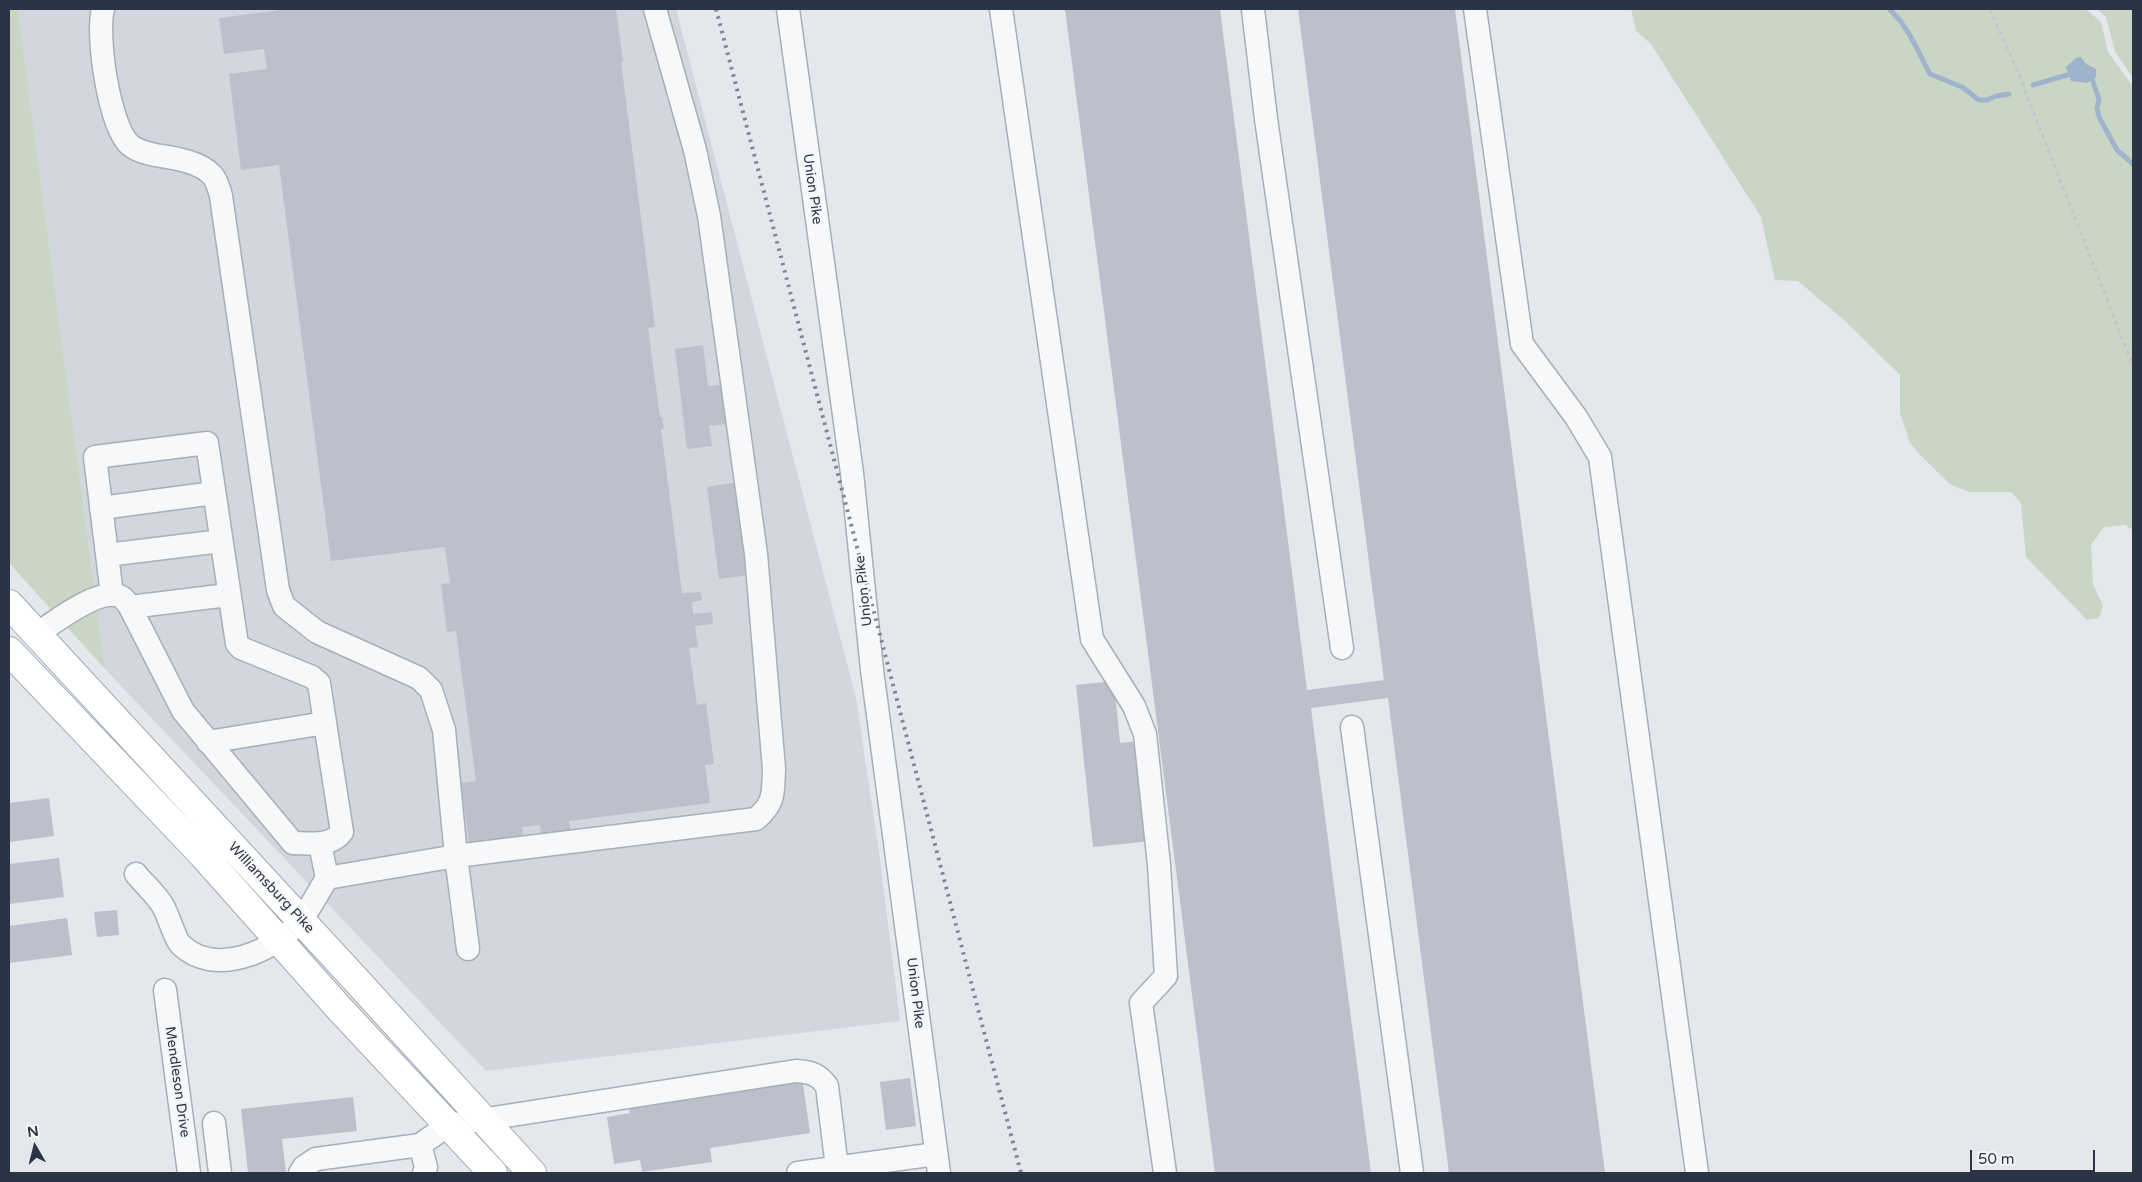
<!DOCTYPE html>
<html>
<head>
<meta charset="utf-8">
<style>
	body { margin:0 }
	#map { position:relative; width:2142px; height:1182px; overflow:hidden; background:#e4e7ec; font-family:"Varela Round",sans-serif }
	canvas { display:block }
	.frame { position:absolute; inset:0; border:10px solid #2b3445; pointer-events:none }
	.north { position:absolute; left:10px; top:1122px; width:50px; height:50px; -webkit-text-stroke:4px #f4f6f9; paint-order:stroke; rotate:352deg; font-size:14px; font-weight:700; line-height:20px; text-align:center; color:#2b3445 }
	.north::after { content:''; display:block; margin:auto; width:18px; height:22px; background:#2b3445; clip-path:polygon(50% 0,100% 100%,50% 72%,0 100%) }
	.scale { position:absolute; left:1970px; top:1150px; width:125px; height:22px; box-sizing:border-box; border:2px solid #2b3445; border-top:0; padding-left:6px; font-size:15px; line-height:18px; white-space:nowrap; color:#2b3445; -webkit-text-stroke:4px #f4f6f9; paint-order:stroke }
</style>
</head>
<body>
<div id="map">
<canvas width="2142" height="1182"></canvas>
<div class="frame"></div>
<div class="north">N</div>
<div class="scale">50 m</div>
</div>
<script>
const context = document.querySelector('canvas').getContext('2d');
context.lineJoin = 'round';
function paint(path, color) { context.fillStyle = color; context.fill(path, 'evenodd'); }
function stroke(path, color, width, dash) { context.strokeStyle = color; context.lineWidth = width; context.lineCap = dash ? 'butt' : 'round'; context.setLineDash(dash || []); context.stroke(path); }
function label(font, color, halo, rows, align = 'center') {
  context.font = font + ' "Varela Round",sans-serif'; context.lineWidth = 4; context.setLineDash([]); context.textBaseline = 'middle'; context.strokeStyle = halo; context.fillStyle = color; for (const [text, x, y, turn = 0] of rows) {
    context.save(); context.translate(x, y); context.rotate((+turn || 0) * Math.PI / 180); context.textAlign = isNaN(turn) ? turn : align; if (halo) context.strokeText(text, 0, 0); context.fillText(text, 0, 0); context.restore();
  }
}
const built = new Path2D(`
	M18,9H676L856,698L879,852L900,1021L486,1071L105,669Z`);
const green = new Path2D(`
	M9,9H18L105,669L9,563Z
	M1631,9H2086L2101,22L2108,52L2132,85L2133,84V530L2125,525L2104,527L2091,545L2093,584L2103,606L2099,618L2087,620L2026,557L2021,503L2011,492H1970L1951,485L1921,456L1910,443L1900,413V375L1845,321L1798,281L1775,280L1761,217L1651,44L1636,31Z
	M2097,9H2133V78L2115,52L2106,17Z`);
const water = new Path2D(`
	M2081,57L2086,64L2096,69V77L2087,83L2071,81L2066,67L2076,58Z`);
const stream = new Path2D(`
	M1889,9C1909,27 1917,50 1930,74L1962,87L1979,100H1987L1996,96L2009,94
	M2092,79L2099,99L2097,108L2099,117L2117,150L2133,164
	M2033,85L2067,75`);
const building = new Path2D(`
	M288,9H616L623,62H621L655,327L648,328L660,417H662L664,429H661L682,593L700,592L702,600L692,602L693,614L712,612L713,624L695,626L698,647L689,648L697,705L706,703L714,764L705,765L710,803L569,821L571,833L541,837L540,825L522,827L523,836L469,843L461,783L476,781L456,631L447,632L441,584L450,583L445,547L331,561L279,165L241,170L229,74L267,69L264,49L224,54L219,18Z
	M1065,9H1220L1307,690L1384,680L1298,9H1455L1605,1173H1449L1388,698L1311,708L1371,1173H1215Z
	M703,345L708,386L729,384L734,423L709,426L712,446L687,449L675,349Z
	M738,482L750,575L719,579L707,487Z
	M1114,681L1120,743L1140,741L1151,841L1093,847L1076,685Z
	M49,798L54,836L9,842V803Z
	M59,858L64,897L9,904V864Z
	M117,910L119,935L97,937L94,912Z
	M67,918L72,955L9,963V926Z
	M802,1077L810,1133L710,1148L712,1162L642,1172L640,1160L614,1164L607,1117L630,1113L628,1103Z
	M910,1078L916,1126L886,1130L880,1082Z
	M353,1097L357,1131L282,1139L286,1173H248L241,1109Z`);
const path = new Path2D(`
	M1990,9L2019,75L2133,366`);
const minor = new Path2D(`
	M103,9C96,36 109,126 130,145C137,151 146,153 155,155C174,158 199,161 212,175C217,180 219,189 221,196L278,590L284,606L317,632L419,678L431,690L444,730L456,856L756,819C775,803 773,793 774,769L756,554L709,216L695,150L655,9
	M788,9L852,473L872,670L939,1173
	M1001,9L1092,639L1134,706L1145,734L1159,865L1166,976L1141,1003L1165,1173
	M1253,9L1266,119L1342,648
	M1475,9L1522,344L1576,417L1600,457L1697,1173
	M101,508L214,493
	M107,555L221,541
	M112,595L95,457L207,443L237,644L241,648L312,677L319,683L325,723L208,742
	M130,607L228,595
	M37,634C53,623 103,584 123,598C125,600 128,604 130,607L183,711L293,843C310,843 331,847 342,832L325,723
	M1352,727L1412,1173
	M136,874C144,884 156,894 163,906C168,914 175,939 180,944C214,978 274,952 301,920C311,907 319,891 327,878L320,844
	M327,878L456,856L468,949
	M165,990L189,1173
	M214,1123L220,1173
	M420,1145L426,1167L424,1173
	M300,1173L304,1167L316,1159L420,1145L448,1125L796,1071C811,1072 818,1074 827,1086L837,1168
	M798,1173L936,1154`);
const major = new Path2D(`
	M9,604L357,981L532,1173
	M9,651L203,855L337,1006L493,1173`);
const rail = new Path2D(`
	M716,9L1021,1173`);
const streetNames = [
	["Union Pike",812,189,82],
	["Union Pike",864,591,-96],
	["Williamsburg Pike",271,888,47],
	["Union Pike",915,993,83],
	["Mendleson Drive",177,1082,82]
];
paint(built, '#d2d6de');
paint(green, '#c9d6c5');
paint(water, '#9fb4cc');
stroke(stream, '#9fb4cc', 5);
paint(building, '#bbc0ca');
stroke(minor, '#a9aeb7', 25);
stroke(major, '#a3abb8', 30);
stroke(path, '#c2c5cb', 3, [4, 4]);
stroke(minor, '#f7f8fa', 22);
stroke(major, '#fff', 28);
stroke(rail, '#7d8696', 4, [2.5, 5]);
label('14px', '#2b3445', '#f4f6f9', streetNames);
</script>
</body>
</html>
